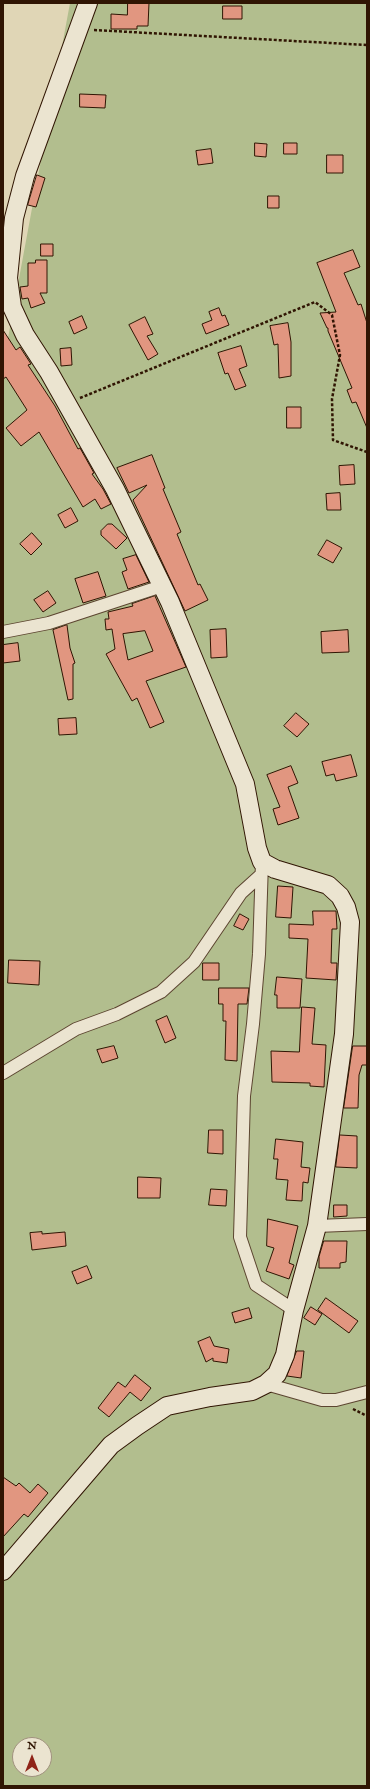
<!DOCTYPE html>
<html>
<head>
<meta charset="utf-8">
<style>
	body { margin:0 }
	#map { position:relative; width:370px; height:1789px; overflow:hidden; background:#e0d6b6; font-family:"IM FELL English",serif }
	canvas { display:block }
	.frame { position:absolute; inset:0; border:4px solid #301503; pointer-events:none }
	.north { position:absolute; left:12px; top:1737px; width:40px; height:40px; box-sizing:border-box; background:#ebe4d0; border:1px solid #a0917e; border-radius:50%; rotate:0deg; font-size:11px; font-weight:700; line-height:16px; text-align:center; color:#301503 }
	.north::after { content:''; display:block; margin:auto; width:14px; height:18px; background:#8f2418; clip-path:polygon(50% 0,100% 100%,50% 72%,0 100%) }
</style>
</head>
<body>
<div id="map">
<canvas width="370" height="1789"></canvas>
<div class="frame"></div>
<div class="north">N</div>
</div>
<script>
const context = document.querySelector('canvas').getContext('2d');
context.lineJoin = 'round';
function paint(path, color) { context.fillStyle = color; context.fill(path, 'evenodd'); }
function stroke(path, color, width, dash) { context.strokeStyle = color; context.lineWidth = width; context.lineCap = dash ? 'butt' : 'round'; context.setLineDash(dash || []); context.stroke(path); }
const green = new Path2D(`
	M70,3H367V1786H3V365ZM20,1745H44V1769H20Z`);
const building = new Path2D(`
	M128,3H149L148,26H137V29H111V14L127,15Z
	M223,6H242V19H223Z
	M80,94L106,95L105,108L80,107Z
	M255,143L267,144L266,157L255,156Z
	M284,143H297V154H284Z
	M211,149L213,163L198,165L196,151Z
	M327,155H343V173H327Z
	M37,175L45,178L36,207L28,205Z
	M268,196H279V208H268Z
	M41,244H53V256H41Z
	M353,250L360,267L344,273L358,305L361,304L367,323V428L356,402L352,403L347,390L352,388L328,331V328H327L320,313L336,312L317,263Z
	M36,260H47V293H40L45,303L31,308L28,298L22,299L20,287L28,286V263H35Z
	M219,308L222,316L225,315L229,325L206,334L202,324L212,320L209,312Z
	M82,316L87,328L74,334L69,322Z
	M145,317L153,334L147,336L158,354L148,360L129,325Z
	M288,323L291,342V376L279,378L278,344L274,345L270,326Z
	M3,330L16,350L20,347L31,364L28,365L55,406L78,449L80,448L94,473L92,474L103,489L111,504L101,509L95,499L83,507L39,432L21,446L6,428L27,410L6,377L3,379Z
	M241,346L247,366L239,369L246,386L235,390L228,373L225,374L218,353Z
	M71,348L72,365L61,366L60,349Z
	M287,407H301V428H287Z
	M152,455L165,488L163,489L181,532L177,534L198,585L200,584L208,600L185,611L133,500L147,485L129,493L117,468Z
	M354,465L355,484L340,485L339,466Z
	M340,493L341,510H327L326,494Z
	M71,508L78,521L65,528L58,515Z
	M108,524H112L127,538L116,549L101,535V531Z
	M32,533L42,544L31,555L20,544Z
	M327,540L342,548L333,563L318,555Z
	M136,555L149,582L128,589L122,572L127,570L123,559Z
	M98,572L106,596L83,603L75,579Z
	M48,591L56,603L43,612L34,600Z
	M155,596L186,667L146,681L164,722L150,728L137,698L132,701L106,654L115,649L112,629L106,630L105,619H109L108,612L133,606L132,604ZM145,631L153,651L128,660L123,634Z
	M67,625L70,648L75,663L73,664V699L68,700L53,630Z
	M226,629L227,657L211,658L210,630Z
	M348,630L349,652L322,653L321,632Z
	M18,643L20,661L3,663V645Z
	M296,713L309,724L297,737L284,726Z
	M76,718L77,734L59,735L58,719Z
	M351,755L357,776L336,781L334,774L326,776L322,762Z
	M291,766L298,783L288,787L299,818L278,825L273,809L280,807L267,775Z
	M278,886L293,887L291,918L276,917Z
	M313,911H336L337,929H332L331,963H337L336,980L306,978L308,939L289,938V924L313,925Z
	M240,914L249,919L243,930L234,926Z
	M9,960L40,961L39,985L8,983Z
	M203,963H219V980H203Z
	M277,977L302,979L300,1008H277V995H275Z
	M219,988H249L247,1004H238L237,1061L225,1060L226,1021H223V1004H219Z
	M302,1007L315,1008L312,1044L326,1045L324,1087L310,1086V1083L272,1082L271,1051L299,1052Z
	M167,1016L176,1038L165,1043L156,1021Z
	M114,1046L118,1058L102,1063L97,1050Z
	M353,1046H367V1065H362L359,1075L358,1108H344Z
	M209,1130H223V1154L208,1153Z
	M340,1135L357,1136V1168L336,1167Z
	M276,1139L303,1142L301,1167L310,1168L308,1183L303,1182L302,1201L286,1200L288,1180L276,1179L278,1159H274Z
	M138,1177L161,1178L160,1198H138Z
	M211,1189L227,1190L226,1206L209,1205Z
	M334,1205H347V1216L334,1217Z
	M268,1219L298,1226L289,1263L294,1265L289,1279L266,1271L274,1248L267,1246Z
	M42,1232V1234L65,1232L66,1246L32,1250L30,1233Z
	M324,1241H347L346,1262L340,1263V1268H319V1257Z
	M87,1266L92,1278L77,1284L72,1272Z
	M326,1298L358,1321L349,1333L318,1310Z
	M311,1307L322,1314L315,1325L304,1318Z
	M249,1308L252,1318L235,1323L232,1313Z
	M210,1337L214,1346L229,1349L227,1363L213,1361V1358L206,1362L198,1342Z
	M297,1351H304L301,1378L287,1376Z
	M135,1375L151,1388L141,1401L130,1392L109,1417L98,1408L118,1382L125,1387Z
	M3,1477L16,1486L19,1483L30,1493L38,1484L48,1493L28,1517L24,1514L3,1537Z`);
const path = new Path2D(`
	M94,30L367,45
	M80,398L315,302L332,315L340,355L332,399L333,440L367,452
	M353,1409L367,1416`);
const street = new Path2D(`
	M3,632L49,623L162,586
	M262,862L259,954L253,1024L244,1096L240,1237L256,1285L294,1310
	M3,1073L76,1029L117,1014L161,992L194,962L241,893L262,874
	M317,1226L367,1224
	M266,1384L322,1400H336L367,1392`);
const secondary = new Path2D(`
	M3,1571L111,1445L137,1426L167,1406L210,1397L252,1391L266,1384L277,1374L285,1355L294,1310L317,1226L344,1034L350,922L346,907L340,896L328,885L275,869L262,862L257,848L245,784L170,602L115,489L49,372L25,335L12,307L8,278L14,218L25,176L88,3`);
paint(green, '#b2be8e');
paint(building, '#e19680');
stroke(building, '#301503', 1);
stroke(street, '#5c4530', 14);
stroke(secondary, '#301503', 20);
stroke(path, '#301503', 2.5, [3, 2]);
stroke(street, '#ebe4d0', 12);
stroke(secondary, '#ebe4d0', 18);
</script>
</body>
</html>
